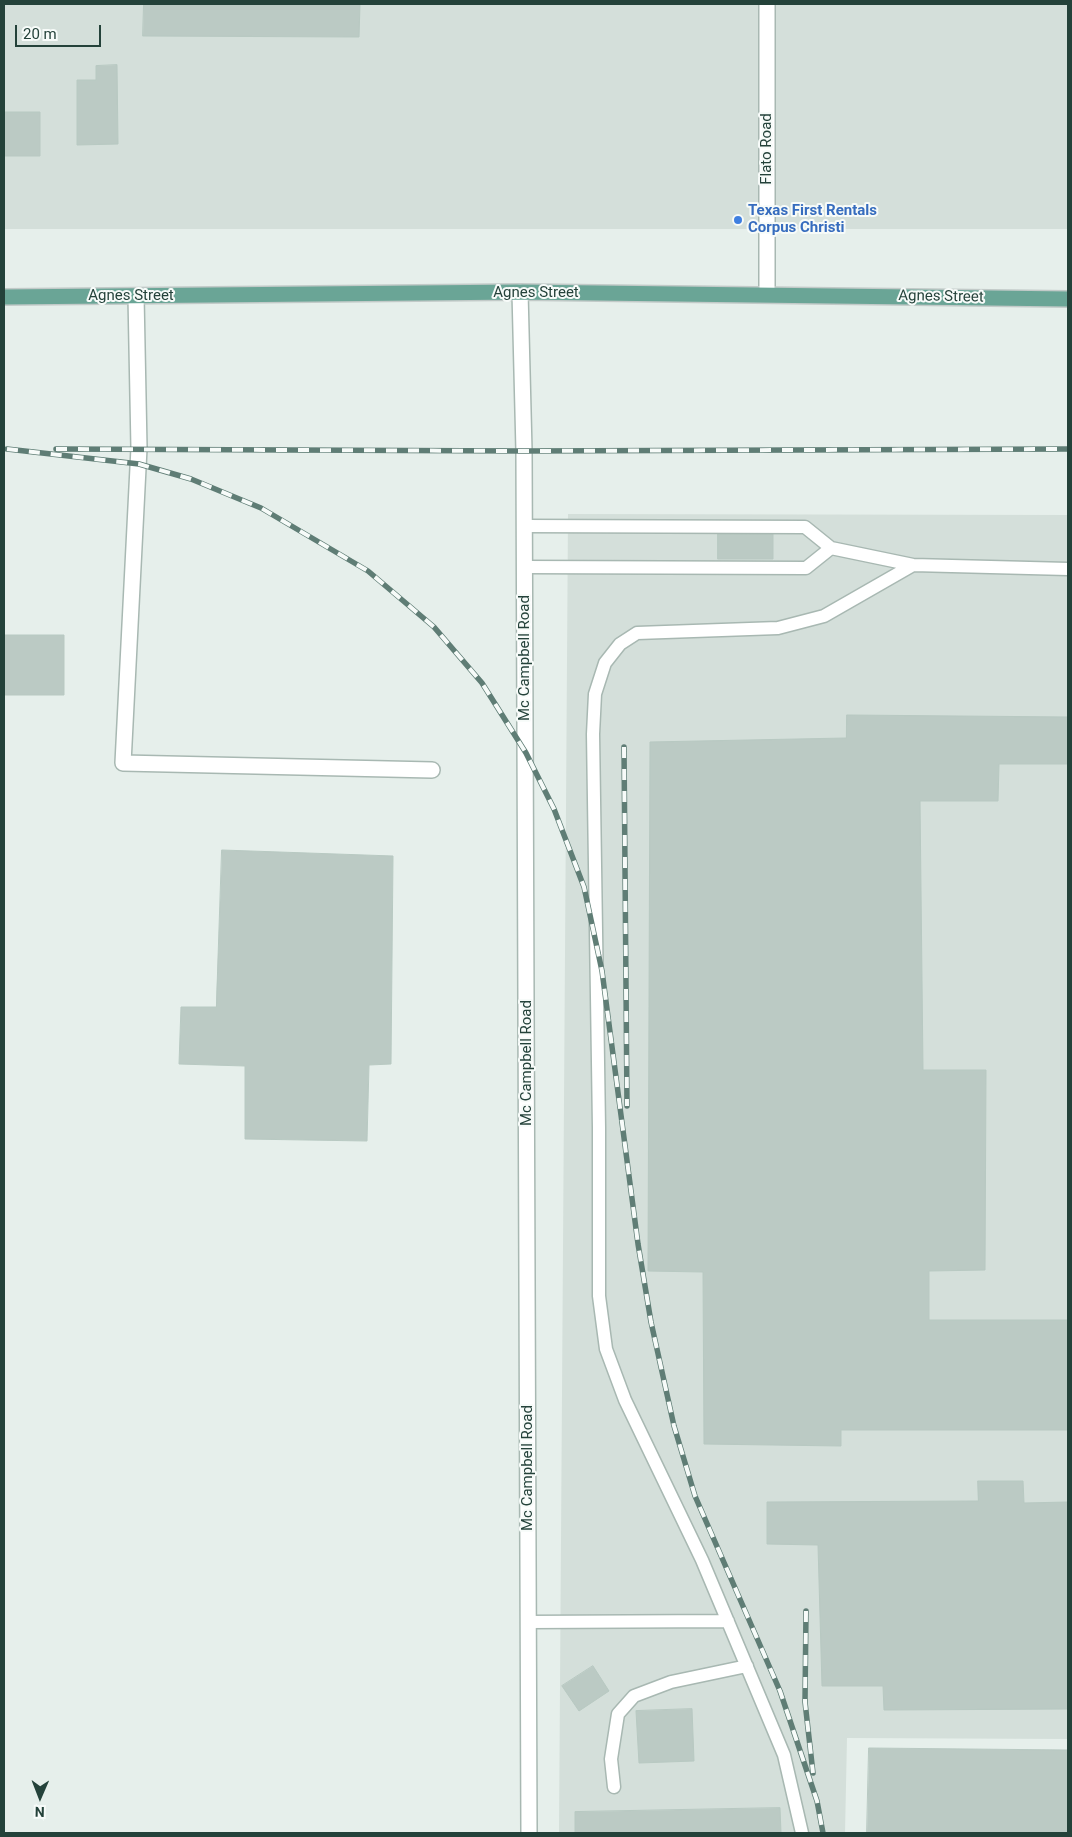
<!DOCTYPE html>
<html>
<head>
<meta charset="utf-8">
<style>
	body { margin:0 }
	#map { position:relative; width:1072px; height:1837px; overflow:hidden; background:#e6efeb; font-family:Roboto,sans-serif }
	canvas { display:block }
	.frame { position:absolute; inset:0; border:5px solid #24423a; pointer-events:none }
	.north { position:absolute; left:15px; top:1772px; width:50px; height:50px; -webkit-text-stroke:4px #f7fbf9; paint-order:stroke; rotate:181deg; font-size:14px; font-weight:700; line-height:20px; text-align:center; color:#24423a }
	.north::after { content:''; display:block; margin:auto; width:18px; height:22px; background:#24423a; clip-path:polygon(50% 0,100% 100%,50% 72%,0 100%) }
	.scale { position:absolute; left:15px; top:25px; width:86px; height:22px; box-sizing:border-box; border:2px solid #24423a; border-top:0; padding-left:6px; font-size:15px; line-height:18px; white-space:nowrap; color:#24423a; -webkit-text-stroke:4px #f7fbf9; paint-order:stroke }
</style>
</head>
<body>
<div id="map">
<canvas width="1072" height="1837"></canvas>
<div class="frame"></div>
<div class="north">N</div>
<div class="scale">20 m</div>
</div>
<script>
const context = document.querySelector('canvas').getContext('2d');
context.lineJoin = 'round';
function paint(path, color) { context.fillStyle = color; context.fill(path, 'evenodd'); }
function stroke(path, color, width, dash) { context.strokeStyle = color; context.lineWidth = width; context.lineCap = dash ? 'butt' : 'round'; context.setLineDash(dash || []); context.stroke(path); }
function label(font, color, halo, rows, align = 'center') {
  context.font = font + ' Roboto,sans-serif'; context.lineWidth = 4; context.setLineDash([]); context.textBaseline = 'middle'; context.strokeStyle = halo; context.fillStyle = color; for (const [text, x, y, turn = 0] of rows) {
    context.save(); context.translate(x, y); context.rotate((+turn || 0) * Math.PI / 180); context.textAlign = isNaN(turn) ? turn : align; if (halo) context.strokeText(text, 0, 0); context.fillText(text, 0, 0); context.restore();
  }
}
const built = new Path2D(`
	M4,4H1068V229H4Z
	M568,514L1068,515V1739L847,1738L845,1833H559Z`);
const building = new Path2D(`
	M144,4H360L359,37L143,36Z
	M117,65L118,144L77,145V80H96V66Z
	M4,112H40V156H4Z
	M718,534H773V559H718Z
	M4,635H64V695H4Z
	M847,715L1068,717V764H999L998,801H920L923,1070H986L985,1270L929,1271V1320H1068V1430H841V1446L704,1444L703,1272L648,1271L650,742L846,738Z
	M222,850L393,856L391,1064L369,1065L367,1141L245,1139V1066L179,1064L181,1007H216Z
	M978,1481H1023L1024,1503L1068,1502V1709L884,1710L883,1686H822L818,1545L767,1544V1502L978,1501Z
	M593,1666L609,1691L579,1711L562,1686Z
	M692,1709L694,1761L639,1763L636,1711Z
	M869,1748L1068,1750V1833H867Z
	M780,1808L781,1833H575V1812Z`);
const service = new Path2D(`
	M524,526L805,527L831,548L913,565L1068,569
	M524,567L806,568L831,548
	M528,1622L728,1621
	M614,1787L611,1759L618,1714L634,1696L671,1682L747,1666
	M802,1833L784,1755L702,1560L625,1400L606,1349L599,1296V1128L593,734L595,694L605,663L620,644L637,633L778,628L824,616L913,565`);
const minor = new Path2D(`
	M520,292L524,451L529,1833
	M136,296L139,448L123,763L432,770`);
const tertiary = new Path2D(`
	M767,294V4`);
const primary = new Path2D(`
	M4,297L520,292L1068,299`);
const rail = new Path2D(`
	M7,449L139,464L191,479L261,508L368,571L434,627L482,683L526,753L554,809L584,887L602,971L638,1244L651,1322L674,1426L695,1496L780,1691L817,1801L823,1833
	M56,449L524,451L1068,449
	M624,747L627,1106
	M806,1611L805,1702L813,1773`);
const markers = [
	[738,220,5,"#3f7fe0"]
];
const streetNames = [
	["Flato Road",767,149,-90],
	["Agnes Street",536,293],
	["Agnes Street",131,296],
	["Agnes Street",941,297,1],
	["Mc Campbell Road",525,658,-90],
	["Mc Campbell Road",527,1063,-90],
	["Mc Campbell Road",528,1468,-90]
];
const shopNames = [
	["Texas First Rentals",748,211],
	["Corpus Christi",748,228]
];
paint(built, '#d4dfda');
paint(building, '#bbcac4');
stroke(building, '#b8c9c2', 1);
stroke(service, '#a8b8b2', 15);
stroke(minor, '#a8b8b2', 18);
stroke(tertiary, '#a8b8b2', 18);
stroke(primary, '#c2cac8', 18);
stroke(service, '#fff', 12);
stroke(minor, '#fff', 15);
stroke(tertiary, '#fff', 15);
stroke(primary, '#6aa596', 15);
stroke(rail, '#5f7d75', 5.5);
stroke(rail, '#f7fbf9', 4, [11]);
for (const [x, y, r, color] of markers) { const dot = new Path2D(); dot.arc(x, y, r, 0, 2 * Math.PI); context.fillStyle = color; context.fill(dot); stroke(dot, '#f7fbf9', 2); }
label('15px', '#24423a', '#f7fbf9', streetNames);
label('bold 15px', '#366cbe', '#f7fbf9', shopNames, 'left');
</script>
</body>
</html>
